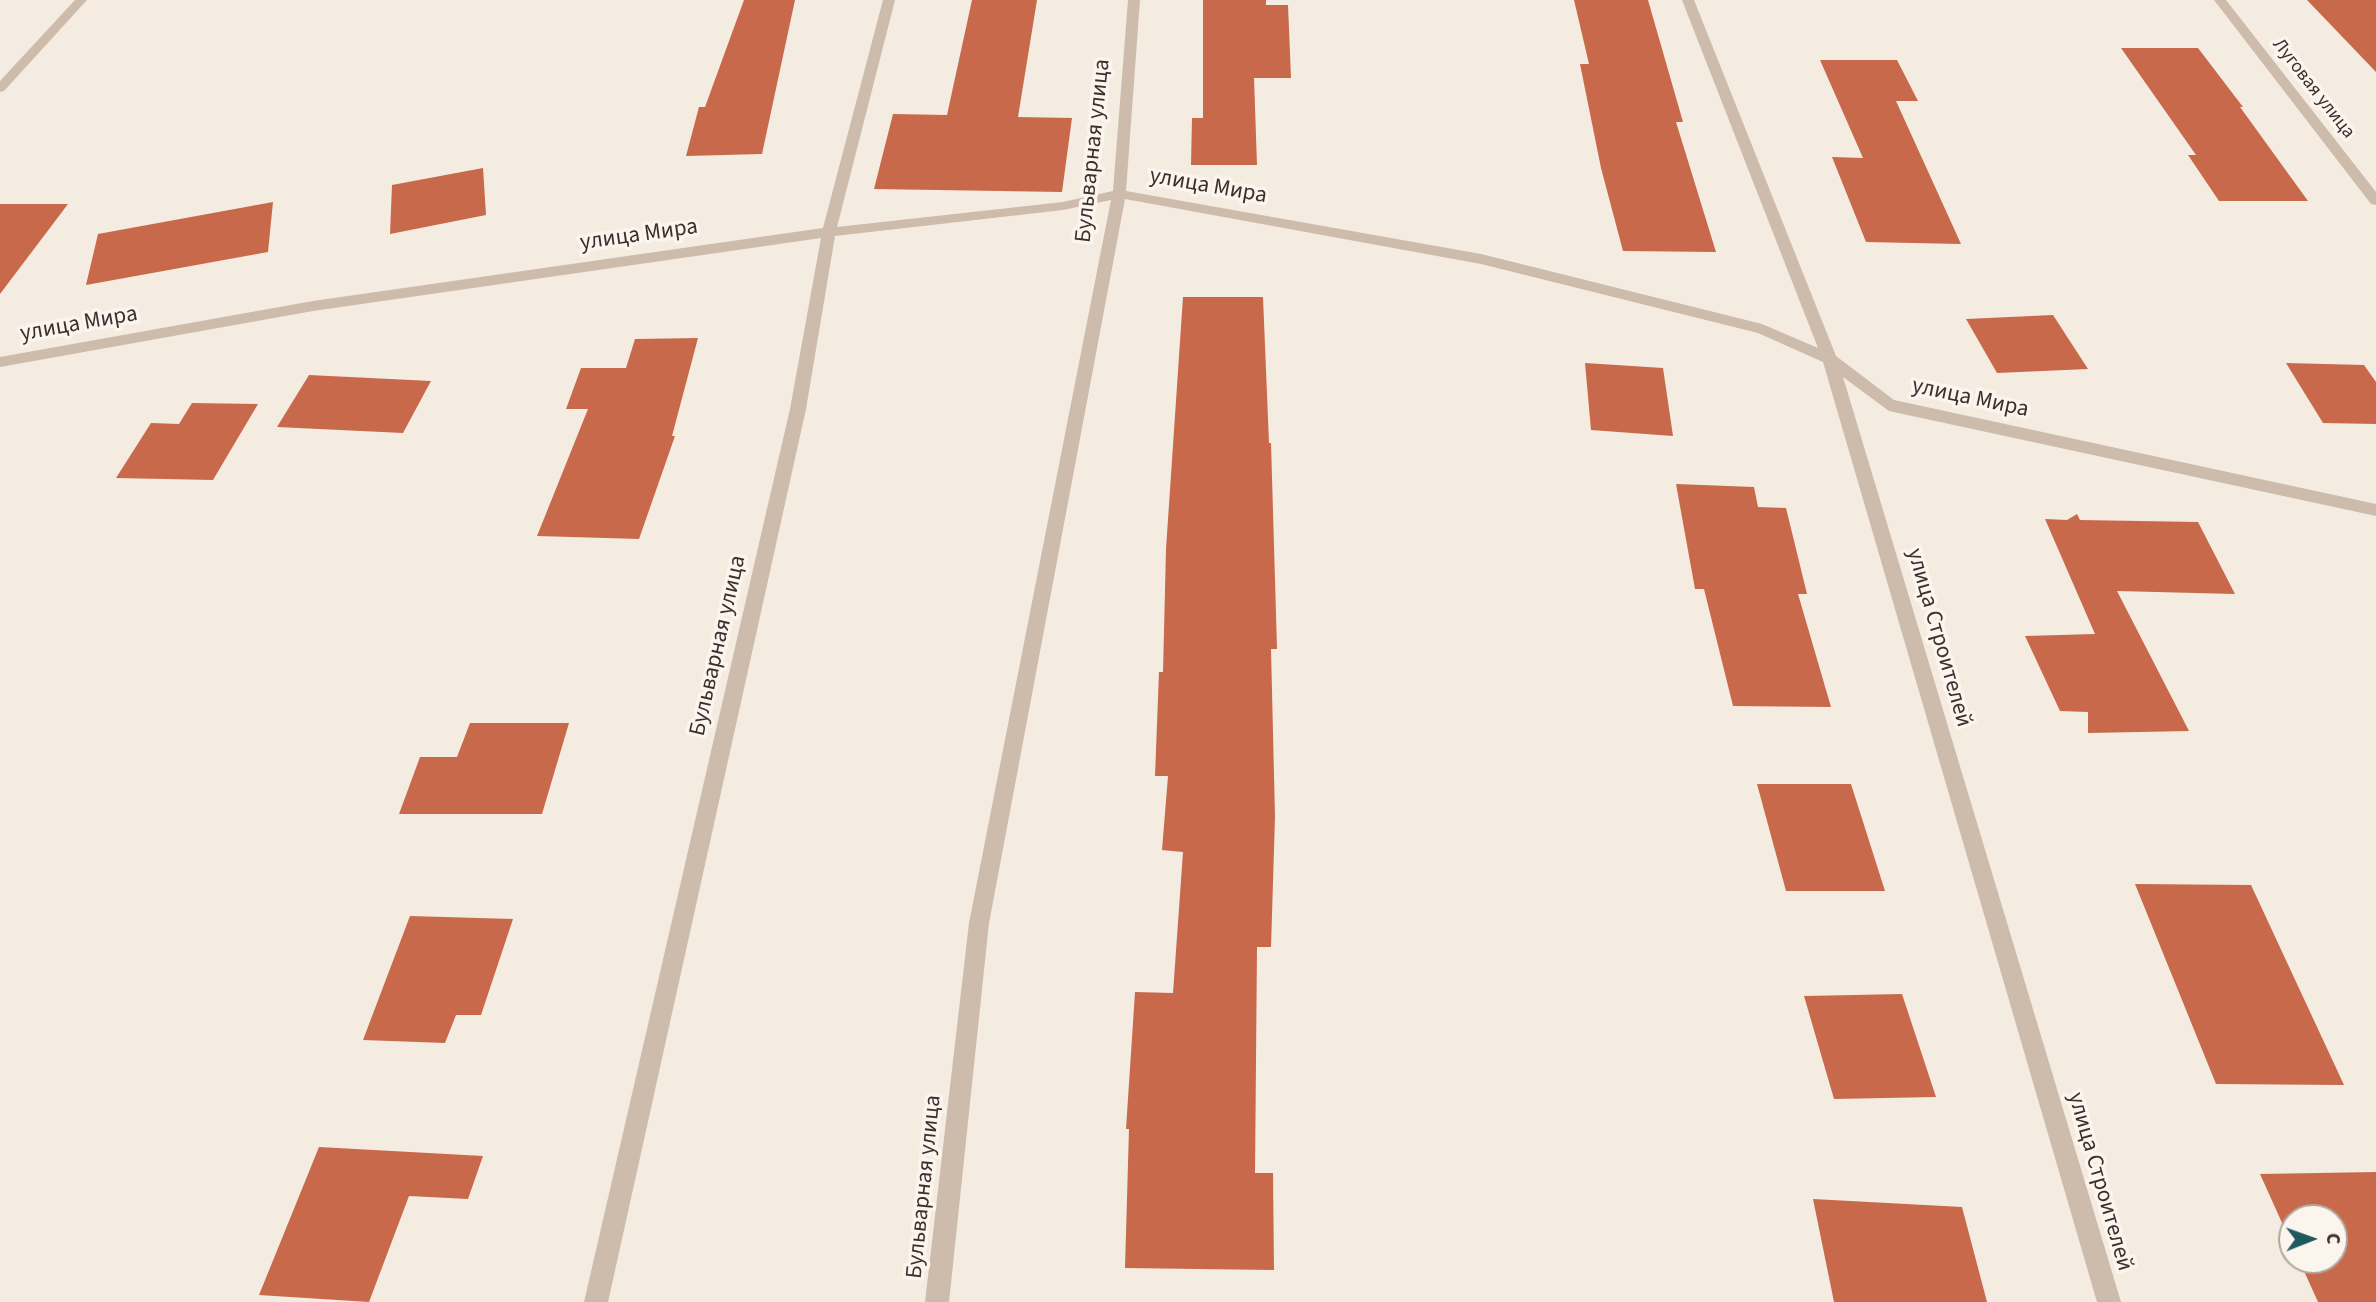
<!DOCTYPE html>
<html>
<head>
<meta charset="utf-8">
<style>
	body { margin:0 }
	#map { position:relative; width:2376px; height:1302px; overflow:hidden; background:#f4ebe1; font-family:"Source Sans 3",sans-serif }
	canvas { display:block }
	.north { position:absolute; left:2278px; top:1204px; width:70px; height:70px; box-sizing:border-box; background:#fbf5ee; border:2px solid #aea6a0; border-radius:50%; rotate:89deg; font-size:19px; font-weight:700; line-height:28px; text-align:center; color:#3b302b }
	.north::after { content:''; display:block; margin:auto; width:24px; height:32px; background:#1f5a5e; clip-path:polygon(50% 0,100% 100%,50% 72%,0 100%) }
</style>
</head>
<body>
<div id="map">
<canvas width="2376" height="1302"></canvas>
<div class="north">С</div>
</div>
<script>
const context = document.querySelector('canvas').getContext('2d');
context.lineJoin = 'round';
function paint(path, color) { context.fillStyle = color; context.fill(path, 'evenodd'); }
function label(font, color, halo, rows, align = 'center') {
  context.font = font + ' "Source Sans 3",sans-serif'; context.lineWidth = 7; context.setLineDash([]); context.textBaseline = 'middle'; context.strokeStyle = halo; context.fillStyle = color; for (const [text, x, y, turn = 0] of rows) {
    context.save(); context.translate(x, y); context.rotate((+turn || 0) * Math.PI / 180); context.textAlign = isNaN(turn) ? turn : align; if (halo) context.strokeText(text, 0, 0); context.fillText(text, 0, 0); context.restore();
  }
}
const building = new Path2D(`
	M744,0H795L762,154L686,156L699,107H705Z
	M972,0H1037L1018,117L1072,118L1062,192L874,189L893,114L947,115Z
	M1203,0H1266V5H1288L1291,78H1254L1257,165H1191L1192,118H1203Z
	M1574,0H1648L1683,122H1676L1716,252L1623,251L1601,168L1580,64H1589Z
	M2307,0H2376V72Z
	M2121,48H2198L2243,107H2240L2308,201H2219L2188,155H2196Z
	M1820,60H1897L1918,101H1896L1961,244L1866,242L1832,157L1863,158Z
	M483,168L486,215L390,234L392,185Z
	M273,202L268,252L86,285L98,234Z
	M0,204H68L0,294Z
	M1183,297H1263L1269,443H1271L1277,649H1271L1275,817L1271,947H1257L1255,1173H1273L1274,1270L1125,1268L1129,1129H1126L1135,992L1173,993L1183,852L1162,850L1168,776H1155L1159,672H1163L1166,549Z
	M2053,315L2088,369L1997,373L1966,319Z
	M698,338L672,436H675L639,539L537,536L588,409H566L581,368H626L635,339Z
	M1585,363L1663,368L1673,436L1591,430Z
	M2286,363L2364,365L2376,382V424L2323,423Z
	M309,375L431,381L403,433L277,427Z
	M192,403L258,404L213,480L116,478L151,423L179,424Z
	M1676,484L1754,487L1758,507L1786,508L1807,594H1798L1831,707L1733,706L1704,589H1695Z
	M2077,514L2080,520L2198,522L2235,594L2117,591L2189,731L2088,733V712L2060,711L2025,636L2095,634L2045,519L2067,520Z
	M470,723H569L542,814H399L420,757H457Z
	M1757,784H1851L1885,891H1786Z
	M2135,884L2251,885L2344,1085L2216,1084Z
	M410,916L513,919L481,1015H456L445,1043L363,1040Z
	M1902,994L1936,1097L1834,1099L1804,996Z
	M319,1147L483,1156L468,1199L409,1196L369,1302L259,1295Z
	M2376,1172V1302H2318L2299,1260H2334V1218H2292V1245L2260,1174Z
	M1813,1199L1962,1207L1987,1302H1834Z`);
const street = new Path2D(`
	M75,0H87L4,91L0,92V81Z
	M883,0H895L837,227L1063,202L1113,191L1128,0H1140L1126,191L1481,254L1762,324L1818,348L1682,0H1694L1836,356L1894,400L2376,504V516L1889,411L1843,377L2121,1302H2097L1823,362L1758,333L1481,264L1125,199L989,923L949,1302H925L969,923L1111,200L1063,210L835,236L806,409L608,1302H584L790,409L821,238L313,311L0,367V357L313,301L823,228Z
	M2214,0H2226L2376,192V205L2371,204Z`);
const farStreetnames = [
	["Луговая улица",2313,89,52]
];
const streetNames = [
	["Бульварная улица",1094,151,-84],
	["улица Мира",1208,187,10],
	["улица Мира",639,236,-8],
	["улица Мира",79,325,-10],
	["улица Мира",1970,399,12],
	["улица Строителей",1938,638,74],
	["Бульварная улица",719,646,-77],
	["улица Строителей",2099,1182,74],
	["Бульварная улица",925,1187,-84]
];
paint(building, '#c8694b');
paint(street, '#cdbbac');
label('19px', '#3b302b', '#fbf5ee', farStreetnames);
label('23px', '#3b302b', '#fbf5ee', streetNames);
</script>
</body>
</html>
